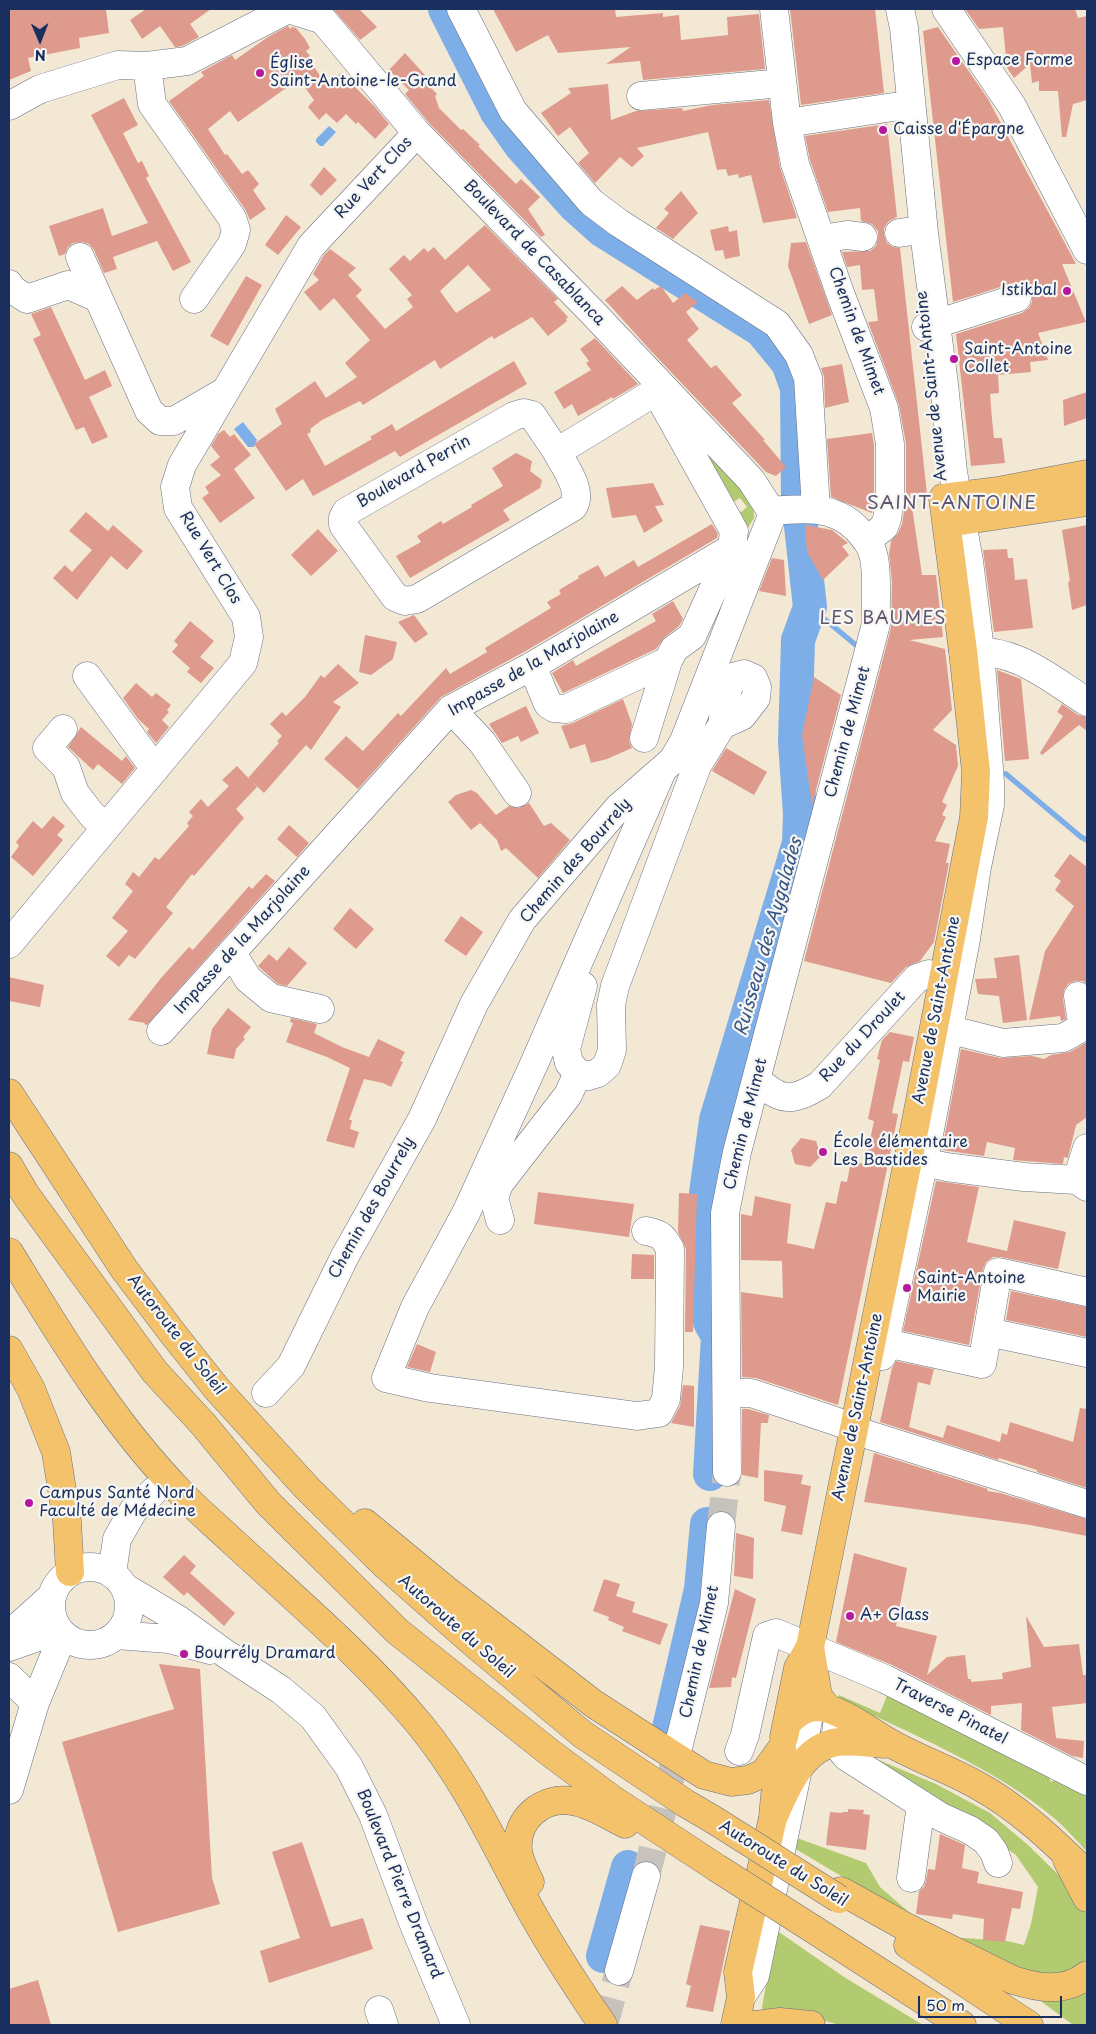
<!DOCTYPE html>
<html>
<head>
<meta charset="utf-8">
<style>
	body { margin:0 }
	#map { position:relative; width:1096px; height:2034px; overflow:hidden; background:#f2e8d4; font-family:"Playpen Sans",sans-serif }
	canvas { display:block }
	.frame { position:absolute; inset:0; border:10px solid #1b2f5e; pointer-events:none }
	.north { position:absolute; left:15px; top:15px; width:50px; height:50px; -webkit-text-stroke:4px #f6f6f2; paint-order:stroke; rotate:179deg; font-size:14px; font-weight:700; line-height:20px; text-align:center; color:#1b2f5e }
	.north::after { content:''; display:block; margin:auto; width:18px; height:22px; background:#1b2f5e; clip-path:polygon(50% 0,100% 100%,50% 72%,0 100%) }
	.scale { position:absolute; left:918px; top:1996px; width:144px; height:22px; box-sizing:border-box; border:2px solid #1b2f5e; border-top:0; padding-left:6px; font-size:15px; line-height:18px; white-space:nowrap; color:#1b2f5e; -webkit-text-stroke:4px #f6f6f2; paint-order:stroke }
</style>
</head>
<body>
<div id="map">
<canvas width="1096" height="2034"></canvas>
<div class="frame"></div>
<div class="north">N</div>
<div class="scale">50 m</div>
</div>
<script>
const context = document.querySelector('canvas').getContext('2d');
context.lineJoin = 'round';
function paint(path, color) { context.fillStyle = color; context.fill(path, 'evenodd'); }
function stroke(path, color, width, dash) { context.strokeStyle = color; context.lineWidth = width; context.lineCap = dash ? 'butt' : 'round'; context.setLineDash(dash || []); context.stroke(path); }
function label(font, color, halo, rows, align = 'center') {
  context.font = font + ' "Playpen Sans",sans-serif'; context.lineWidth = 4.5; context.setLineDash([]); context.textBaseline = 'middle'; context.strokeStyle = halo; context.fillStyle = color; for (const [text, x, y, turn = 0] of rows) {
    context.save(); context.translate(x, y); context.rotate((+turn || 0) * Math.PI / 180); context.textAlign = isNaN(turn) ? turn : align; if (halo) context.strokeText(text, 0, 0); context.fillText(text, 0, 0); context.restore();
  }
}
const green = new Path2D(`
	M671,406L753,502L754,518L744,534L740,513L747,507L740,498L730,504Z
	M890,1688L1042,1763L1051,1782L1067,1775L1087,1787V1852C1077,1841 1067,1829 1055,1819C993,1766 910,1734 837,1698L839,1695L880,1713Z
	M862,1753L936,1784L990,1813L1028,1845L1068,1884L1087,1915V1957L1079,1970L1068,1976L1026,1974L1008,1962L984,1951L947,1939L794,1848L797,1838L866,1863L880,1887L911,1914L949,1937L1007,1941L1024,1945L1031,1924L1038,1887L1016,1855L968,1821Z
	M776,1930L844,1977L923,2025H840L788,2011L764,2012L762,2007Z
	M1087,1989V2025H1073L1038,1999Z`);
const water = new Path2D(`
	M329,126L336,132L323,146H320L316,142V139Z
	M243,422L257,440L254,447H248L234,429Z`);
const stream = new Path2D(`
	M810,607L857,646
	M1006,774L1081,837L1087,840`);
const river = new Path2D(`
	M445,9L497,112L521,146L574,205L602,230L761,330L788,363L797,388L798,499L810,607L798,640L795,742L800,814L799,843L716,1120L706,1193L710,1322L718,1336L710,1474
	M666,1741L701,1589L707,1524
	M603,1956L628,1867`);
const building = new Path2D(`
	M9,9H106L109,33L79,38L80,48L28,58L31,71L9,80Z
	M146,9H211L190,24L199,37L182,46L175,47L160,26L142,39L130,20Z
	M333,9H359L377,27L360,40Z
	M493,9H615L616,17L663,13V17L679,15L681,40L728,35L727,17L759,14L765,69L643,80L640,61L606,64L631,47L558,53L548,35L516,52Z
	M790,9H875L884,93L801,105Z
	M965,9H1075L1078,18L1087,16V100L1073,104L1066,137H1062L1058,91H1039V81L1032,83L1030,64L1014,78L1007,68L1003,27L979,29Z
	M288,26L290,29L292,27L296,28L305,39L310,48L306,51L310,56L308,57L327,87L341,73L375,107L389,124L375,139L358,122L356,124L346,114L337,123L326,113L319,120L308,107L314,100L299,79L238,122L230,111L208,129L225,155L227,154L242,174L248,170L259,184L253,190L266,209L250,220L245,209L169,101L204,76L201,72L232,55L235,60L268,37Z
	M938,27L988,99L1076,264H1062L1086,322L1038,333L1048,360L1030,362L1031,372L998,375L999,393L990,394L992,419L994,438H1002L1005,463L971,466L956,334L1022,313L1029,308L1032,302V294L1027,286L1021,283H1013L953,302L923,31Z
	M405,53L425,75L421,78L437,94L435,96L439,108L461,130L463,129L480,145L478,146L516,184L521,179L540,197L528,209L545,235L541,237L429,123L405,94L409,90L389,70Z
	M608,84L611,120L636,111L682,108L683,111L712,105L769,100L780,167L797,218L763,223L751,175L739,178L738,174L728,176L726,169L717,170L708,132L637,148L644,156L632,167L620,157L595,183L578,163L589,153L570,127L558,136L541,113L571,93L568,88Z
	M124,98L138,125L123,133L138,163L142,161L149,176L146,178L191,262L173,271L157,241L113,257L117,269L104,273L94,250L89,244L82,242L73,243L68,247L65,254L59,256L49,226L103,208L112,236L148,223L91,115Z
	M887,124L897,217L889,221L884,228V235L887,243L893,247L900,248L927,494L910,493L922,575H936L943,637L909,640L945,649L952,710L933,730L956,745L958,766L942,802L947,805L942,815L946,817L935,841L950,844L946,863H949L934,942L920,961L906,967L891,983L804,961L891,628L892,582L889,554L891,541L898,533L902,524L906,500V444L899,405L868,322L878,321L874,289L862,290L860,265L847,267L842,252L870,251L876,246L878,238V231L872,224L861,221L860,208L828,212L810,160L805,136Z
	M324,167L337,180L321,196L310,185Z
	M681,191L698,213L673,239L656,228L669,213L664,209Z
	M286,215L301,227L278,255L265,245Z
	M485,225L558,299L554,302L568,317L566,319L567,321L548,336L532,317L494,339L492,336L440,369L435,360L363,405L360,401L322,420L310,429L311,432L307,434L325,466L372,439L370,437L392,424L396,431L514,361L527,384L400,457L395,451L313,496L303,479L286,491L254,444L282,424L275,409L315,381L326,398L357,377L345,363L370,340L334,298L320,311L304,292L319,280L313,274L324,255L330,249L356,268L348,275L362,290L356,296L385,329L413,307L407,299L412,295L389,269L404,255L410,261L424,248L428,252L434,247L445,260ZM468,265L491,290L456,313L440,291Z
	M728,226L729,232L737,230L740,256L725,259L723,250L715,251L710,230Z
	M806,242L832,315L809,324L788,266L791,243Z
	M246,276L262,285L228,346L210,336Z
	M622,286L637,300L653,288L654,290L661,286L673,303L685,293L698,302L686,312L699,329L687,340L711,368L716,365L742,395L732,403L765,440H763L786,467L776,476L766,472L651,351L605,300Z
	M51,307L85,380L105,370L112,386L89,397L108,437L92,444L84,427L76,430L33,339L41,335L31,314Z
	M595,338L638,384L613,399L612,397L578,416L572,404L564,409L554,392L591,370L586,363L589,361L580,349Z
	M842,364L849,402L825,408L824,377L821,368Z
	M1087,392V418L1064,426L1063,400Z
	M224,430L230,437L234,434L251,455L234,469L255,498L220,523L202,498L209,493L205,487L221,475L210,465L220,457L211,446L218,434Z
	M872,433L874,445V499L872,513L831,497L827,439Z
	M516,453L532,461L530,471L542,480L540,488L503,510L510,520L410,578L396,556L421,542L417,536L441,521L443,524L472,507L471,505L503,486L492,468Z
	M653,483L664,505L655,506L663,521L644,533L636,515L612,518L606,488Z
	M86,512L108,531L113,525L143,551L127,570L111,556L77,600L53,578L65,565L72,572L92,550L69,531Z
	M712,524L718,534L717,538L524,652L441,697L358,789L324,759L346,736L363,751L398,713L401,716L446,668L450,674L487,652L485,648L551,608L547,602L561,594L559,590L579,578L578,576L598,565L605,577L634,560L638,567Z
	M805,525L832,530L848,543L842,546L849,555L823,580L807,552Z
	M1087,525V605L1072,610L1068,582L1070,581L1062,530Z
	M318,529L338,551L311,576L291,555Z
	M1007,549L1008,558H1013L1015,580L1027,579L1033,628L994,632L983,550Z
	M772,558L784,560L786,596L759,591Z
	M673,601L683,619L679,626L665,637L656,649L563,693L552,673L573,660L576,666L656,621L652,614Z
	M414,615L428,634L415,643L398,622Z
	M190,621L214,641L200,657L214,668L201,683L187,672L190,668L172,652L178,645L174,641Z
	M365,635L397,642L393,659L371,675L359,672Z
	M338,664L359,683L333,702L341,707L311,750L306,745L264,793L248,778L279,743L277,741L282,736L270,724L282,712L286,716L305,697L321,675L324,678Z
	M997,670L1021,679L1029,759L1005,761Z
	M814,677L841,695L812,805L802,735Z
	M136,683L152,697L156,693L171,705L167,710L169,712L162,720L169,727L156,743L147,732L149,729L138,719L123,698Z
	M623,699L632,724L629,741L632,748L607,759L591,763L585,744L570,749L561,726L573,723Z
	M1062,704L1078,715L1087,717V731L1079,725L1042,755L1040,753L1063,716L1057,712Z
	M526,706L539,733L521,742L518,736L502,743L489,724Z
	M81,727L122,761L126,756L135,768L122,784L98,764L93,770L68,747Z
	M726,748L767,772L754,795L712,771Z
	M237,766L257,787L236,809L244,818L194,876L192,874L166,907L173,913L135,959L129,955L119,967L106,956L128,931L112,918L133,891L125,884L133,872L139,877L155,857L159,860L189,826L187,823L193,816L189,812L201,799L208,807L229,786L222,780Z
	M471,790L477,793L496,815L509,806L519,808L529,803L544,826L551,823L570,840L538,878L506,848L501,851L497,840L480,823L471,830L448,802L456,795Z
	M53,816L65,826L57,835L63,840L33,876L11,857L19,846L16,842L33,821L42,829Z
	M289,825L309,843L297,857L277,839Z
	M1070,854L1087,867V984L1083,981H1075L1068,984L1064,990L1063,998L1066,1019L1061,1021L1060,1016L1029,1020L1045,951L1074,906L1055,890L1061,881L1054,876Z
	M266,874L275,881L147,1025L144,1024L145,1023L128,1020L161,978L189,947L193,950L249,886L252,889Z
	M350,908L374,929L356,949L333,929Z
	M461,916L483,932L466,956L444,941Z
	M289,947L307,963L287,986L278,984L258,966L269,954L277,961Z
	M1019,955L1027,1020L1003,1023L999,996L978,994L975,979L997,978L994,958Z
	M9,977L44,985L40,1007L9,1001Z
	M228,1008L251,1027L243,1037L245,1039L236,1049L234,1059L207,1054L212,1029Z
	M291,1018L317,1024L314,1033L342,1047L369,1057L378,1039L405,1052L400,1061L403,1062L391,1087L383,1083L364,1079L349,1120H352L350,1129L359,1132L354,1148L326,1141L350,1068L327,1057L286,1042L293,1023L290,1022Z
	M890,1032L914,1037L909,1062L903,1061L892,1113L898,1114L896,1125L838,1405L756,1378L742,1377L741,1292L783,1298L782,1261L741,1260V1214L752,1216L755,1196L791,1204L787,1243L814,1249L826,1202L836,1204L841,1181L847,1182L851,1161L865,1164L874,1121L868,1119L880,1060L877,1059L882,1040Z
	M1087,1042V1117L1076,1125L1068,1158L1064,1157L1063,1164L1013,1160L1015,1148L987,1142L984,1156L942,1150L961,1049L1000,1058L1032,1056L1044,1059L1051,1055L1070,1052Z
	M801,1138L816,1141L821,1156L810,1167L795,1164L791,1150Z
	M936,1181L979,1187L967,1242L1007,1251L1014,1220L1066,1232L1058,1269L1001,1257H993L986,1262L983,1269L969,1345L903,1331Z
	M538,1192L634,1204L629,1237L534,1224Z
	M679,1193L697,1194L693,1332H685L686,1249L678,1232Z
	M632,1254L654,1255V1279H631Z
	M1011,1291L1087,1307V1337L1006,1320Z
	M417,1344L436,1352L430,1372L407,1367Z
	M896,1361L934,1369L930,1385L918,1382L909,1427L943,1438L947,1425L1000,1442L1002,1433L1007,1435L1010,1422L1073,1442L1080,1408L1087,1409V1488L1037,1472V1470L999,1458L998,1460L880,1422L892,1368Z
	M683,1385L694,1386V1427L671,1423L680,1406Z
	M742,1409H748L769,1415L768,1423H761L758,1478L742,1475Z
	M874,1453L988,1489L987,1491L1000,1493L1087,1519V1536L1030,1525L864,1502Z
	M764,1470L803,1475L801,1484L811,1486L802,1535L781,1531L786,1506L764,1501Z
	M736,1533L754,1538L753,1579L734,1576Z
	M854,1553L907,1568L896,1626L937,1636L927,1675L947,1657L965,1655L968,1679H971V1682L1003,1679L1002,1673L1031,1667L1026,1616L1044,1647L1079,1644L1083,1675H1087V1703L1052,1707L1056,1738L1084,1741L1083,1758L1072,1756L1021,1730L1022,1703L991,1706V1715L892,1665L836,1642Z
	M184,1555L196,1566L190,1573L235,1613L224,1626L187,1592L184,1596L163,1577Z
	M604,1579L620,1584L616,1596L635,1602L632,1612L668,1624L660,1645L622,1631L624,1627L608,1620L609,1617L593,1611Z
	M735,1589L756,1599L736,1678L732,1677L731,1687L709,1688Z
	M159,1664L200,1669L212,1878L220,1904L118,1932L62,1742L174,1709Z
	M848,1809L864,1810L863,1814L870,1815L866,1850L826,1845L830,1812L842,1813V1812H848Z
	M940,1834L965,1845L962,1868L979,1872L977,1883L1023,1892L1020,1909L1012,1908L1005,1942L983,1940L984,1919L953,1914L952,1919L916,1914L919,1891L924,1887L926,1881L928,1869L935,1870Z
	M302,1842L331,1927L363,1918L373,1949L269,1983L260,1951L300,1938L272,1852Z
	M700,1925L730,1931L713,2012L686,2007L691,1986L686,1984Z
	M38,1980L51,2025H9V1989Z`);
const minorTunnel = new Path2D(`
	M721,1526L727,1472
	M646,1876L678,1748
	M604,2025L619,1971`);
const minor = new Path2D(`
	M288,9L323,20L417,133L592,312L751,480L771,511
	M461,9L513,111L591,202L619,223L777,324L799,355L808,378L816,509
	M774,9L787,123L795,164L840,293L884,408L890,444V500L887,519L884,527L867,540
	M946,9L1012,106L1087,250
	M147,66L152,104L232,218L236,230L232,244L194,299
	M641,96L782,83
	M9,106L40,89L118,65L147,66L187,61L288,9
	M787,123L900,106
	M899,233L913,231
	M822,239L847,235L863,237
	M80,257L149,411L160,421H174L222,393
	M9,284L10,288L27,299L68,285L98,298
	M926,327L1017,298
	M557,452L532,415L524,413L514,416L346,512L343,518V525L395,597L405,601L417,599L573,507C584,491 564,466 557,452L663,387
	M963,651C1016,648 1045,675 1087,702
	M532,666L548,704L554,708L566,709L668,661
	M87,676L155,769
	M451,709L482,742L517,793
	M63,729L47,748L66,767L75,793L92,815L106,827
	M644,738L668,661L674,649L692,636L732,548
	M9,944L243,663L249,637L246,617L178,508L175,487L182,465L311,246L417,133
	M232,953L248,979L271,998L320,1009
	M583,986L566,1049L569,1063L578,1073L588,1076L598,1073L607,1065L612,1050L611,1005L615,986L697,766L722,725L742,716L756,698L757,687L753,678L744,674L733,677L727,691L722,725
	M947,1029L1003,1043L1063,1038L1081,1028L1082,1022L1078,996
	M161,1031L451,709L532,666L732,548L734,531L656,391
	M757,1080C782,1102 792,1102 820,1085L917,978L929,974L944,978
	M909,1158L946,1167L1024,1177L1077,1180L1087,1187
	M1077,1180L1087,1148
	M500,1220L494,1198L499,1184L568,1095L578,1073
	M646,1231C661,1234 663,1236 670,1249L669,1367L666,1399L659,1413L637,1416L430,1388L386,1378L415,1307L466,1213L534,1064L662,771
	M988,1332L1087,1353
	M872,1340L982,1364L998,1272L1087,1292
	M882,1356L924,1161L966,939L977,867L990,805V782L980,650L969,561L953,472L944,384L924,233L904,28L900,9
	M266,1393L291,1366L345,1256L422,1119L474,1004L522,920L618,808L673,760L684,741L771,518V511
	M727,1393H751L853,1427L866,1434L1087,1504
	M727,1472L725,1213L737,1152L876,624C875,603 878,578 874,558C872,546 865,538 857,529C834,505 802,508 771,511
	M51 1606a39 39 0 1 1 78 0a39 39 0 1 1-78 0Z
	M112,1574L117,1539L133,1511L154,1491
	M124,1587L179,1620L226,1654L281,1690L313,1717L349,1767L373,1815L414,1925L456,2025
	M9,1635L52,1596
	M116,1635L169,1639L210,1650
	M9,1647L58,1630
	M9,1677L35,1703
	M838,1720C834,1736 836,1746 847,1757L941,1817L970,1830L986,1841L994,1852L998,1863
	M678,1748L714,1603L721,1526
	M739,1751L745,1735L767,1636L776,1633L885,1679L1087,1781
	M9,1790L35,1703L63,1635
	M911,1878L921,1804
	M619,1971L646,1876
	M741,1997L755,1976L815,1687
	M379,2010L384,2025`);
const major = new Path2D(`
	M947,523L1087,502
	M784,1737L798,1668L810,1647L917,1116L974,817L976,772L963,651L943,498L998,491L1087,474
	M735,2025L741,1997L738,1972L773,1818L775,1795`);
const highway = new Path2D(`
	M9,1093L124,1269L174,1335L217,1389L307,1488L385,1565L471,1641L582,1734L685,1803L714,1820
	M9,1166L26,1195L155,1372L203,1424L268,1503L397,1631L549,1752L612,1799L717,1868
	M9,1252C61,1336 111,1421 180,1492C196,1509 214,1524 231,1540C296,1600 365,1658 421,1726C465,1780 492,1839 525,1900C548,1943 575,1984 603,2025
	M9,1350L31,1389L56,1452L67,1521L70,1572
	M365,1523L445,1589L594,1704L704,1775L731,1782L748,1780L764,1773L782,1748
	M810,1647L818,1696L827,1708
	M788,1722C797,1713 805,1707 818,1707C840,1708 872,1733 892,1744C919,1759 948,1769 975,1784C1018,1807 1052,1840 1087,1874
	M773,1818C786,1789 802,1747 838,1742C854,1740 869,1743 885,1744
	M1067,1860L1087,1898
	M530,1882C525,1872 519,1861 518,1850C515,1819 543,1796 572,1801C590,1803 609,1816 625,1824
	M841,1891L904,1926L1013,1980C1038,1988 1065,1993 1087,1975
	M813,1929L962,2025
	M908,1945L1029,2025
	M755,2025L780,2022L811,2025`);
const highwayBridge = new Path2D(`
	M714,1820L839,1899
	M717,1868L813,1929`);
const markers = [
	[956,61,5,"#b5179e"],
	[260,73,5,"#b5179e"],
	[883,130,5,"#b5179e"],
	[1067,291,5,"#b5179e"],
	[954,359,5,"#b5179e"],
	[823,1152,5,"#b5179e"],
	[907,1288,5,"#b5179e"],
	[29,1503,5,"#b5179e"],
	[850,1616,5,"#b5179e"],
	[184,1654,5,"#b5179e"]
];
const poiNames = [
	["Espace Forme",966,61],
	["Église",270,64],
	["Saint-Antoine-le-Grand",270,82],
	["Caisse d'Épargne",893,130],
	["Istikbal",1057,291,"right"],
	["Saint-Antoine",964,350],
	["Collet",964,368],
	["École élémentaire",833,1143],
	["Les Bastides",833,1161],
	["Saint-Antoine",917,1279],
	["Mairie",917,1297],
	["Campus Santé Nord",39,1494],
	["Faculté de Médecine",39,1512],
	["A+ Glass",860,1616],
	["Bourrély Dramard",194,1654]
];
const streetNames = [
	["Rue Vert Clos",374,178,-47],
	["Boulevard de Casablanca",534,253,46],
	["Chemin de Mimet",856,331,70],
	["Avenue de Saint-Antoine",932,386,-96],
	["Boulevard Perrin",414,472,-30],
	["Rue Vert Clos",210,558,59],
	["Impasse de la Marjolaine",534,664,-30],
	["Chemin de Mimet",848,732,-75],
	["Chemin des Bourrely",576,861,-49],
	["Impasse de la Marjolaine",243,940,-48],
	["Avenue de Saint-Antoine",937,1010,-79],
	["Rue du Droulet",863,1037,-47],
	["Chemin de Mimet",746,1124,-76],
	["Chemin des Bourrely",372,1208,-61],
	["Autoroute du Soleil",176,1335,52],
	["Avenue de Saint-Antoine",858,1407,-78],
	["Autoroute du Soleil",456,1627,41],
	["Chemin de Mimet",700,1652,-78],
	["Traverse Pinatel",950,1712,27],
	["Autoroute du Soleil",783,1864,32],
	["Boulevard Pierre Dramard",399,1884,68]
];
const neighbourhoodNames = [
	["LES BAUMES",883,619]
];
const waterNames = [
	["Ruisseau des Aygalades",769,937,-74]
];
const quarterNames = [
	["SAINT-ANTOINE",952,504]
];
paint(green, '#b3cb70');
paint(water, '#7daee8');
stroke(stream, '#7daee8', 5.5);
stroke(river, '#7daee8', 34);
paint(building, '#de9a8c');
stroke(minorTunnel, '#c7c3bc', 28, [28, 14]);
stroke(minor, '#667087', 29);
stroke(major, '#667087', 29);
stroke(highway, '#667087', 29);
stroke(minor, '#fff', 28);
stroke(major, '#f3c26a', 28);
stroke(highway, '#f3c26a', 28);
stroke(highwayBridge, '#667087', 29, []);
stroke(highwayBridge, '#f3c26a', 28);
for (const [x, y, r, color] of markers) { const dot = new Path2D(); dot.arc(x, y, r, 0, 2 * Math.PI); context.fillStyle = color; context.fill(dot); stroke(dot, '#f6f6f2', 2); }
label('16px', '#1b2f5e', '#f6f6f2', poiNames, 'left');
label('16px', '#1b2f5e', '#f6f6f2', streetNames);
context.letterSpacing = '1px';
label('18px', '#5f546e', '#f6f6f2', neighbourhoodNames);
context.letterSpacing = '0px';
label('italic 18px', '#385587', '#f6f6f2', waterNames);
context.letterSpacing = '1px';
label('19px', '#5f546e', '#f6f6f2', quarterNames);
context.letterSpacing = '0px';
</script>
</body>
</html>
